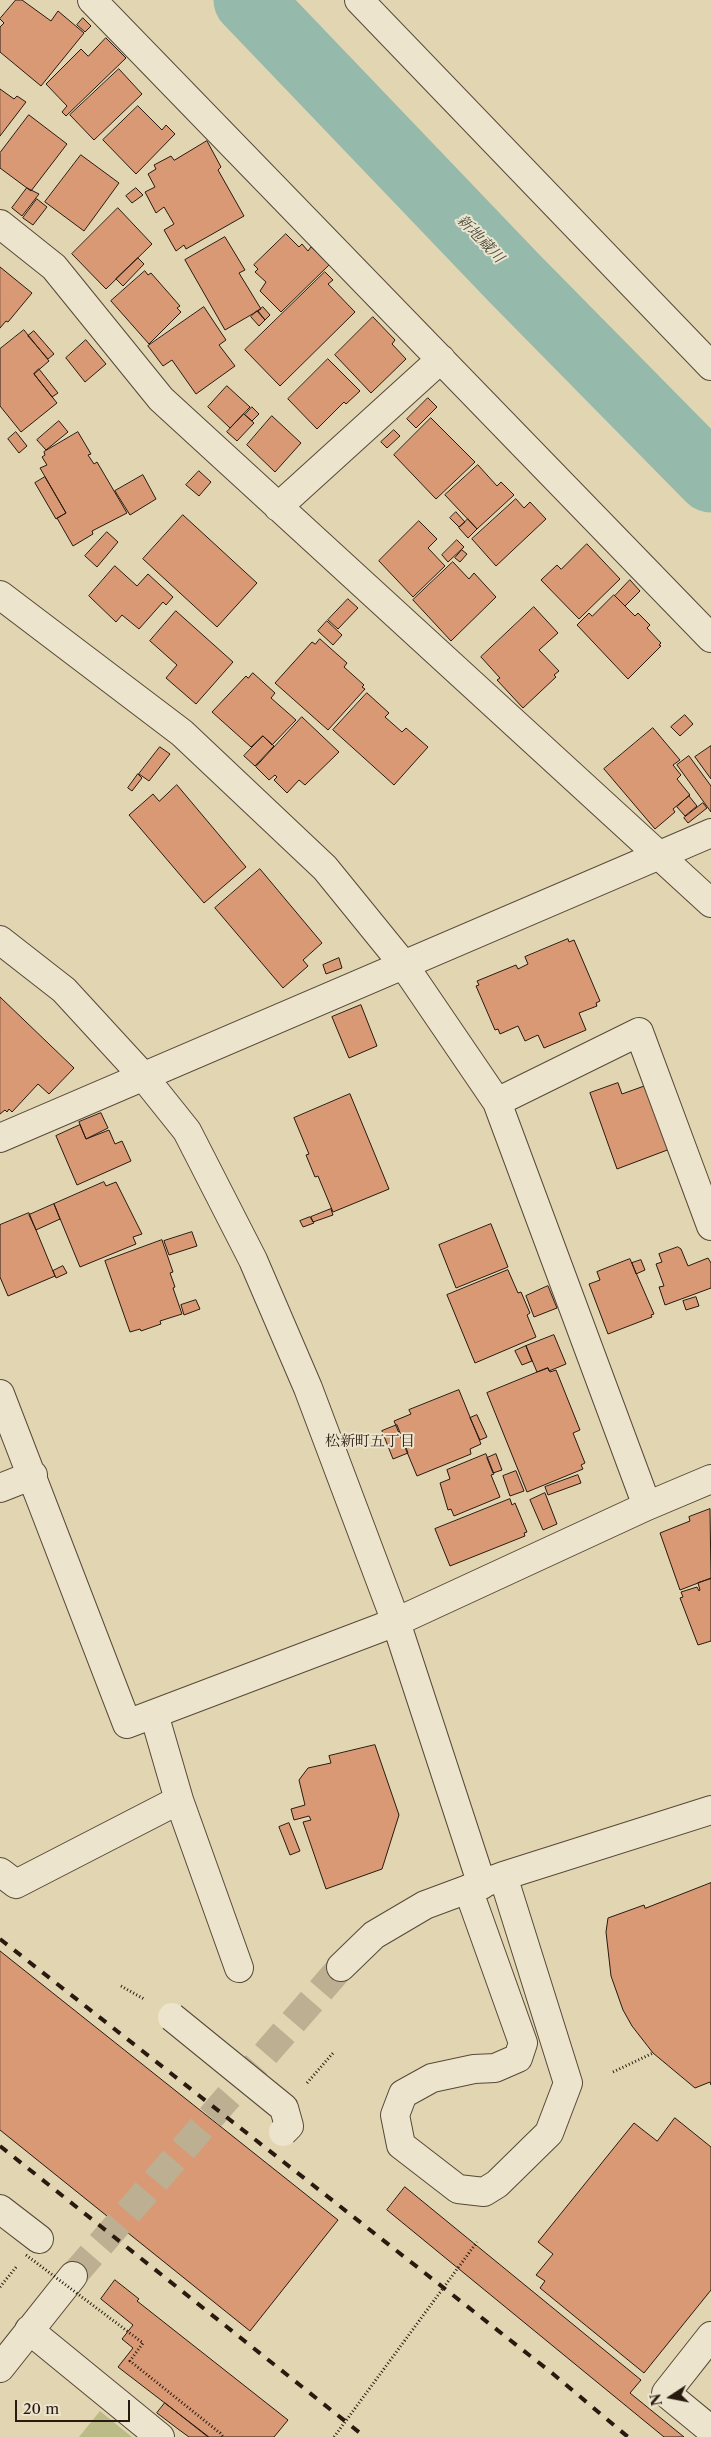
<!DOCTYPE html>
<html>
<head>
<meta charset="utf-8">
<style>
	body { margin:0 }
	#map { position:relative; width:711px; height:2437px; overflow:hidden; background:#e2d5b2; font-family:"Libre Caslon Text",serif }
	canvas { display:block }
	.north { position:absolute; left:646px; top:2372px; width:50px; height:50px; -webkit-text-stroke:4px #ece4cd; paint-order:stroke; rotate:259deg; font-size:14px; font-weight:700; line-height:20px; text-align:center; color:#291a10 }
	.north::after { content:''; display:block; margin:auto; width:18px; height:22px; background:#291a10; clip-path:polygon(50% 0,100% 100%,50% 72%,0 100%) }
	.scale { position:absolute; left:15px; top:2400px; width:115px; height:22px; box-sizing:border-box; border:2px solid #291a10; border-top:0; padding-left:6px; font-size:15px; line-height:18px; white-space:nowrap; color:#291a10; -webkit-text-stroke:4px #ece4cd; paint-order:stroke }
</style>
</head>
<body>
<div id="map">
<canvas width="711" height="2437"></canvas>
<div class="north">N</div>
<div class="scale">20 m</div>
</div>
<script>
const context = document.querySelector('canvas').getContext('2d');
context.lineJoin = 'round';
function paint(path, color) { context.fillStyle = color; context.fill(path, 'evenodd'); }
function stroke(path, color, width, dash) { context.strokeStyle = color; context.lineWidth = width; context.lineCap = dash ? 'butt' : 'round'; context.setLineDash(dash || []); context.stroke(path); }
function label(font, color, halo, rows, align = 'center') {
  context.font = font + ' "Libre Caslon Text","Noto Serif JP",serif'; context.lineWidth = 4; context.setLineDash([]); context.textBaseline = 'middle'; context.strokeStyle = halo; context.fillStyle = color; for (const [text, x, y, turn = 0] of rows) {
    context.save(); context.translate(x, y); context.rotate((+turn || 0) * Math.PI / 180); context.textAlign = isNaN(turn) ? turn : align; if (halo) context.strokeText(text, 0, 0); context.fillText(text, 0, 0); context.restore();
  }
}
const green = new Path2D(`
	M100,2411L132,2437H79Z`);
const river = new Path2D(`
	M248,0L515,279L711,478`);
const building = new Path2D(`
	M16,0H22L51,21L58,11L84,33L41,86L0,52V27L4,23L0,19Z
	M83,18L91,26L85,32L77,25Z
	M106,38L126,58L66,116L62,112L67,106L46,84L81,49L88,56Z
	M119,69L142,94L94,140L70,115Z
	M0,89L14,99L17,96L26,102L0,136Z
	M138,106L162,130L166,125L175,134L136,174L103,140Z
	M29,115L67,144L31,191L0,168V153Z
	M207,141L221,167L218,170L244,216L186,249L184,245L176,251L164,230L174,224L164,207L156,213L145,192L155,187L148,174L156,169L154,165L171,156L174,160Z
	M81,155L119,183L84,231L45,202Z
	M27,188L39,194L22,216L12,208Z
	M136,188L143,195L132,203L126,196Z
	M37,199L47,207L33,225L23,218Z
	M118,208L152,244L106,289L72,254Z
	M286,234L299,247L302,244L308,251L311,247L329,265L281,312L260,291L266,282L255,272L258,269L254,265Z
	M225,237L245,270L239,273L261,309L225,330L185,260Z
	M138,258L144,264L123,286L116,279Z
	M0,267L32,293L8,322L6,321L0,328Z
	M145,271L148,275L151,273L180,306L177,308L181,312L149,344L111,301Z
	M325,272L333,280L328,284L355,312L280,386L245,350Z
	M204,307L226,340L219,345L235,366L196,394L172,360L163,366L148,346Z
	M263,307L270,315L265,320L258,311Z
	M257,311L265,320L259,326L251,317Z
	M373,317L395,340L392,344L406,359L371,393L335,355Z
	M24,330L49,361L34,374L57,403L21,432L0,406V349Z
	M34,331L54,354L48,359L28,336Z
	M86,340L106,364L85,382L66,358Z
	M328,359L360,391L346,404L344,402L317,429L288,399Z
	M39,369L58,393L52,397L34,374Z
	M227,386L250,407L230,428L208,407Z
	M428,398L437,407L416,428L407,419Z
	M252,407L259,414L252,421L245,415Z
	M244,414L254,423L237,441L227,432Z
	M272,416L301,443L275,472L247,445Z
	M431,418L475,462L436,499L394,455Z
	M59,421L68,432L46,450L37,440Z
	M394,430L400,436L387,448L381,442Z
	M16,432L27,446L19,453L8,439Z
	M78,432L91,454L88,455L94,464L97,462L127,513L92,531L93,534L73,546L57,518L66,513L40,468L47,465L42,457L45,455L44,452Z
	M478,465L497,486L501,482L514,495L477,529L445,495Z
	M199,471L211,482L199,496L186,485Z
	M143,475L156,499L130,515L115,491Z
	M45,477L66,513L56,519L35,483Z
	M516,499L524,508L530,502L546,519L496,566L472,539Z
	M456,512L465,522L459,527L450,518Z
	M183,515L257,583L217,627L143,559Z
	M468,519L477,529L468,538L459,528Z
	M419,521L437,539L428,548L445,566L413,597L379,561Z
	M107,532L118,542L97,567L85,556Z
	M457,540L464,547L448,562L442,555Z
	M587,544L620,579L579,619L541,580L557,565L561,569Z
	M462,550L467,554L460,562L455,558Z
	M453,562L469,579L474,573L496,597L451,641L413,600Z
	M115,566L137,586L148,574L173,597L166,605L163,602L139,629L122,615L116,622L89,596Z
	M630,580L640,591L625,606L615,596Z
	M614,595L635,616L638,613L650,625L647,628L661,643L659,645L661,646L628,679L577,625L589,613L592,616Z
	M348,599L358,608L338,629L328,620Z
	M534,607L558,633L539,650L559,671L554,675L556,677L523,708L497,680L500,678L481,657Z
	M176,611L233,662L196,704L166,678L177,665L150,641Z
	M327,621L342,635L333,645L318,631Z
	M320,639L347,663L344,667L364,685L362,687L365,689L328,730L275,683L312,642L315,644Z
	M253,673L275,693L271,698L296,720L272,745L263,736L251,747L212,712L246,676L248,678Z
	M367,693L389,713L385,717L402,732L406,728L428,747L394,785L333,730Z
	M685,715L693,724L680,736L671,727Z
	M302,717L339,752L305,785L299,780L287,793L274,780L277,777L275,775L269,780L256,767Z
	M653,728L680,760L673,765L681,775L677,779L690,795L673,809L675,812L655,829L604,769Z
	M263,736L274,746L255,766L244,756Z
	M711,746V779L695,757Z
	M160,747L170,754L149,781L139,774Z
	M689,756L711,786V812L677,765Z
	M138,774L142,778L132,791L128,788Z
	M177,785L246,867L204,903L129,815L153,794L159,801Z
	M689,796L697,806L685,816L677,807Z
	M703,803L707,808L688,823L684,818Z
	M260,869L322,943L303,960L308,966L283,988L215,908Z
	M568,939L569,942L574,940L600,1001L596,1003L597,1006L579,1013L586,1030L544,1048L538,1035L525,1041L518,1026L500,1034L498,1029L495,1030L476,986L479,985L477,981L516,965L518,969L528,964L525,957Z
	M339,958L342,968L326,974L323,965Z
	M0,997L74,1068L49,1094L38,1084L12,1112L9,1109L7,1112L5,1110L0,1114Z
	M361,1005L377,1046L349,1058L332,1017Z
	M618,1083L622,1094L647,1085L670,1149L617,1169L590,1093Z
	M350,1094L389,1189L333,1212L318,1176L315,1177L306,1155L309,1154L294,1118Z
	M101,1113L108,1128L86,1139L79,1122Z
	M80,1125L86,1139L109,1130L115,1144L122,1141L131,1161L77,1185L56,1136Z
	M104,1182L106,1186L116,1182L142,1234L133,1237L136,1244L80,1267L54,1204Z
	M54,1204L60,1219L36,1230L29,1215Z
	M331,1209L333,1215L313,1222L311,1217Z
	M29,1213L55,1276L8,1296L0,1277V1225Z
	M310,1217L314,1223L303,1227L300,1221Z
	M491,1224L508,1267L456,1288L439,1245Z
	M192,1232L197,1246L169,1255L164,1241Z
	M162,1240L173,1272L170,1273L175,1287L173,1288L182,1314L160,1321L161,1324L141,1331L140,1329L130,1332L105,1261Z
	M678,1247L681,1249L688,1266L708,1258L711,1263V1288L665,1305L659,1287L664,1286L656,1264L662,1262L659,1254Z
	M630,1259L654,1314L651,1315L652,1317L608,1334L589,1284L600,1280L597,1272Z
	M641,1260L645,1270L636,1274L632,1263Z
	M63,1266L67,1273L56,1278L53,1271Z
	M508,1270L518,1293L521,1292L530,1313L527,1315L536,1337L475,1363L447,1295Z
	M548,1286L557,1308L534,1317L526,1296Z
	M696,1297L699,1306L686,1310L683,1301Z
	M196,1300L200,1309L184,1315L181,1305Z
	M554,1335L566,1364L549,1371L548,1368L537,1372L526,1346Z
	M526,1346L532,1361L522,1365L515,1351Z
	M548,1368L550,1372L556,1370L580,1430L573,1433L585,1463L581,1465L583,1469L527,1492L487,1393Z
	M459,1390L481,1444L470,1449L471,1454L417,1476L394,1421L411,1414L409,1410Z
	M477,1415L487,1437L480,1440L470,1418Z
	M397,1425L408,1453L393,1459L382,1431Z
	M486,1454L494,1474L491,1475L500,1497L454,1516L451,1509L448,1510L440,1483L450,1479L447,1470Z
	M496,1454L502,1470L493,1473L487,1458Z
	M516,1471L524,1491L510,1496L503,1476Z
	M578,1475L581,1483L548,1495L545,1487Z
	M545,1493L557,1524L543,1530L530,1500Z
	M510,1499L512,1505L515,1503L527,1532L524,1533L525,1536L450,1566L435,1529Z
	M710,1509L711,1578L680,1590L660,1533L690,1521L689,1517Z
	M711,1579V1641L698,1645L680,1598L683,1597L681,1592L697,1587L699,1591L700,1590L698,1583Z
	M375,1745L399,1815L382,1869L326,1889L303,1822L311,1820L309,1816L294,1820L291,1809L305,1805L299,1780L308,1768L331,1763L329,1756Z
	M289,1823L300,1851L290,1855L279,1827Z
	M711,1883V2085L710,2082L695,2088L653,2053L632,2026L623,2010L611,1976L606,1932L608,1918L644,1905L645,1908Z
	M0,1951L338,2220L250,2331L0,2130Z
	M675,2118L711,2147V2290L644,2373L540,2288L545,2281L536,2275L553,2254L538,2242L634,2123L657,2141Z
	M405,2187L641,2380L630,2393L684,2437H664L387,2210Z
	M115,2280L139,2299L137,2301L288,2420L274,2437H209L118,2367L133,2348L122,2339L133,2325L101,2299Z
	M165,2403L208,2437H189L178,2429L157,2413Z`);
const minorTunnel = new Path2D(`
	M73,2276L341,1967`);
const path = new Path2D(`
	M121,1986L144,1999
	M613,2072L653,2053
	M307,2083L333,2053
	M0,2287L17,2266
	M334,2437L477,2242`);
const minor = new Path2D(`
	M92,0L711,638
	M359,0L711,366
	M0,224L54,267L161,399L711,903
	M278,507L441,359
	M0,595L182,733L325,868L403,964L497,1102L647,1506L396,1622L127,1724L0,1394
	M0,940L64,990L143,1076L187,1131L253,1260L308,1388L396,1622L482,1885
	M497,1102L639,1032L711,1226
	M0,1138L711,833
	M0,1488L33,1475
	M647,1506L711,1479
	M154,1714L179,1800L239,1968
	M0,1872L16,1884L179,1800
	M468,1889L523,2043L518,2058L495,2068L474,2069L432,2078L403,2094L395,2115L401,2145L458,2189L484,2192L497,2184L549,2133L568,2083L503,1876
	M341,1967L374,1935L425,1905L503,1876L711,1810
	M0,2209L39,2239
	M29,2330L160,2437
	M711,2336L666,2393L711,2430
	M0,2368L73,2276`);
const rail = new Path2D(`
	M0,1939L552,2373L628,2437
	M0,2146L365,2437`);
const pathBridge = new Path2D(`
	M26,2255L143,2343L130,2361L220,2433L223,2437`);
const minorBridge = new Path2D(`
	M172,2017L284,2108L289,2126L283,2132`);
const waterNames = [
	["新地蔵川",480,239,46]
];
const neighbourhoodNames = [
	["松新町五丁目",370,1442]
];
paint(green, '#bbbb87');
stroke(river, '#95b9aa', 69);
paint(building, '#d99974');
stroke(building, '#291a10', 1);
stroke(minorTunnel, '#bdb092', 28, [28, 14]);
stroke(minor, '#574938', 30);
stroke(path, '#291a10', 3, [1, 2.5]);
stroke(minor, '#ece4cd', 28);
stroke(rail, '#291a10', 4, [9, 9]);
stroke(minorBridge, '#574938', 30, []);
stroke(pathBridge, '#291a10', 3, [1, 2.5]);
stroke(minorBridge, '#ece4cd', 28);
label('italic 15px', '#494a3e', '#ece4cd', waterNames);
label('15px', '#291a10', '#ece4cd', neighbourhoodNames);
</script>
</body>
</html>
